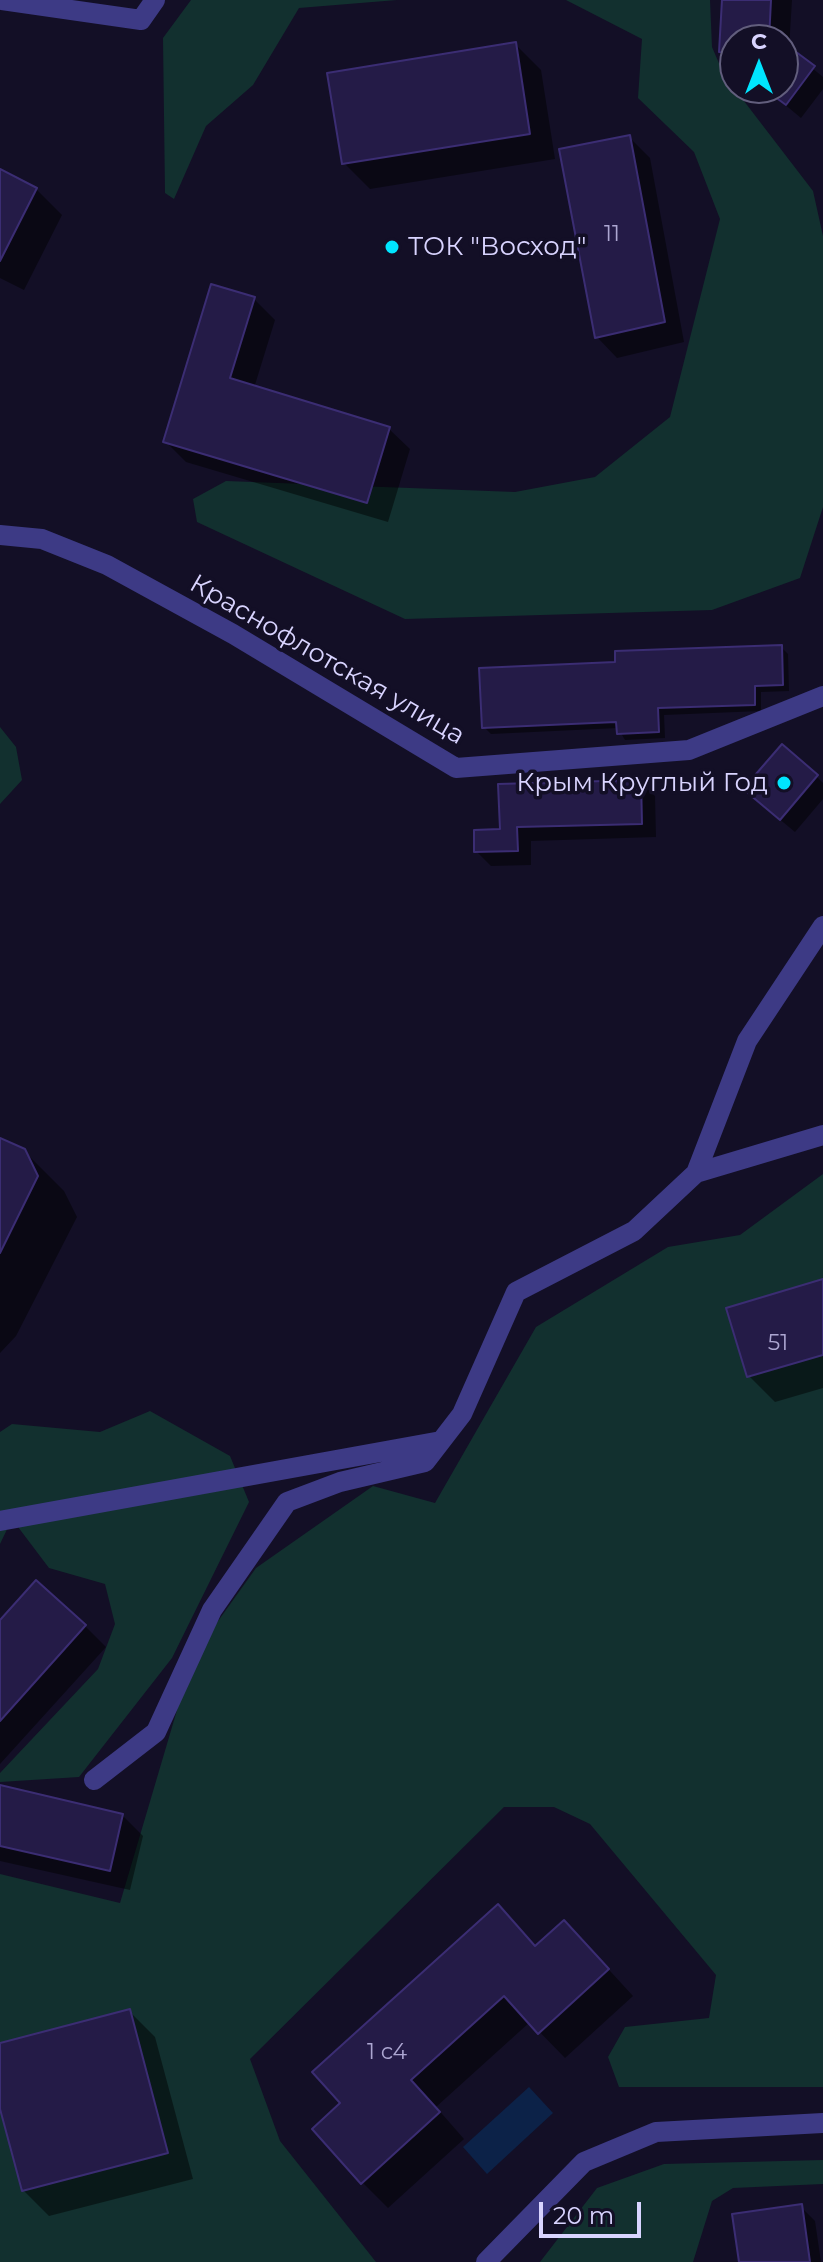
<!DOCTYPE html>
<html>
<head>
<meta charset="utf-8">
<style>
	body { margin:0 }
	#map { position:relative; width:823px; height:2262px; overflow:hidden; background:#130f26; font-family:Montserrat,sans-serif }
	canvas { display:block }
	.north { position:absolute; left:719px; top:24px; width:80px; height:80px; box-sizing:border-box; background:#130f26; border:2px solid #625e7d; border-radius:50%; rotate:0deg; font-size:22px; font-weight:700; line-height:32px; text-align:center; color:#d9d4ff }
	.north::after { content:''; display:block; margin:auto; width:28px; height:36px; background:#00e5ff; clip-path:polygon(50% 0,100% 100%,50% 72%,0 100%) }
	.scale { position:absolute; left:539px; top:2202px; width:102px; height:36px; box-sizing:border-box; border:4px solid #d9d4ff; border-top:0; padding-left:10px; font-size:24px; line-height:28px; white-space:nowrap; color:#d9d4ff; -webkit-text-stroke:6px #130f26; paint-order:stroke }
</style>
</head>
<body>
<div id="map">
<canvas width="823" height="2262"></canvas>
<div class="north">С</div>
<div class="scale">20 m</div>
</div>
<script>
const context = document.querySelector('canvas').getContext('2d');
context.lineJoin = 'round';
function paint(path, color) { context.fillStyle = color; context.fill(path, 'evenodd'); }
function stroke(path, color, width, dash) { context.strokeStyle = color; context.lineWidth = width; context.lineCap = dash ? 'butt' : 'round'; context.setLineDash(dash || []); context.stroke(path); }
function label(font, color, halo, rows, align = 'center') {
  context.font = font + ' Montserrat,sans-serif'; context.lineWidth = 7; context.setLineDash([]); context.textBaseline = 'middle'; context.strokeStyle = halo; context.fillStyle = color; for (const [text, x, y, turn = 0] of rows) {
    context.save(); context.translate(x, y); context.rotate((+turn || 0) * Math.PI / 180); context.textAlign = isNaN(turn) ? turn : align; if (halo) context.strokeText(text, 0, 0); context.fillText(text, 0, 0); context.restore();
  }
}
const green = new Path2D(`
	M191,0H397L299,8L253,85L206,126L174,199L165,193L163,38Z
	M566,0H710L712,47L724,75L813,191L823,236V507L800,578L712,610L405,619L197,522L193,499L226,481L515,492L595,477L670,417L720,219L694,152L638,98L642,39Z
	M0,727L16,747L22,780L0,804Z
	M823,1174V2087H619L608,2057L625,2027L709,2018L716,1975L590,1824L554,1807H504L250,2059L280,2141L376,2262H0V2109L22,2191L168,2153L130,2009L0,2043V1874L120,1903L193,1656L256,1568L373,1486L435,1503L536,1327L668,1247L740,1235Z
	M150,1411L230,1456L249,1502L172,1658L79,1777L0,1782V1773L98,1669L115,1624L105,1584L49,1568L12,1519L0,1544V1432L12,1424L100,1432Z
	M823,2160V2184L733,2188L712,2201L693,2262H540L597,2188L664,2164Z`);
const water = new Path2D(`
	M529,2087L553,2113L487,2174L463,2147Z`);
const shadow = new Path2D(`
	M724,0H792L789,49L823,77V89L801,118L765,88H783V40H735V65L721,51Z
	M515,44L541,70L555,159L370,189L344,163Z
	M629,137L650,158L684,342L617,358L597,337Z
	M0,171L36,189L62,215L24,290L0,278Z
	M254,299L275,320L254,388L389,429L410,449L388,522L186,462L165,441Z
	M781,647L788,654L789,691L761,692V711L664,715L665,738L625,740L618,728L491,734L484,727L617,664Z
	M816,776L823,783V799L795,832L760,803Z
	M640,782L655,796L656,837L531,841V865L491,866L476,851L502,831Z
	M0,1140L24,1151L64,1191L77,1217L16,1336L0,1353Z
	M823,1281V1388L775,1402L749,1376L729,1309Z
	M0,1623L85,1626L106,1647L0,1764Z
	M0,1787L122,1815L143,1836L130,1890L0,1861Z
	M498,1907L537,1947L589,1948L633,1996L565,2058L530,2022L436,2107L464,2139L388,2208L362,2182L343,2104Z
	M129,2011L155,2037L193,2179L49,2216L23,2190L0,2101V2045Z
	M801,2207L815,2221L821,2262H741Z`);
const building = new Path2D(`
	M722,0H771L769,40H735V53L719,52Z
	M516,42L530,134L342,164L327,73Z
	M788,46L815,66L786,105L763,88H783V52Z
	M630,135L665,322L595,338L559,149Z
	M0,169L37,188L0,261Z
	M211,284L255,297L230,378L390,427L367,503L163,442Z
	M782,645L783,685L755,686V705L658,708L659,732L617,734L616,722L482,728L479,668L615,662V651Z
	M782,744L818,775L780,820L743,789Z
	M641,780L642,824L517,827L518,851L474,852V830L500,829L498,784Z
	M0,1138L25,1149L38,1176L0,1253Z
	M823,1279V1355L747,1377L726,1308Z
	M36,1580L86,1625L0,1721V1620Z
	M0,1785L123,1814L110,1871L0,1846Z
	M498,1904L535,1946L564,1920L609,1969L538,2034L504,1996L411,2080L440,2112L361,2184L312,2129L340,2103L312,2072Z
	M130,2009L168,2153L22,2191L0,2109V2043Z
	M802,2204L810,2262H739L732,2214Z`);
const minor = new Path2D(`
	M2,0L141,20L155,0
	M0,535L42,539L107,565L233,634L456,768L689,750L823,696
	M696,1173L823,1135
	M0,1521L441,1441
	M94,1780L156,1732L212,1610L287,1502L340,1482L425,1462L462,1414L516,1292L634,1231L696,1173L747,1041L823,926
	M486,2262L584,2162L656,2132L823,2123`);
const markers = [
	[392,247,8,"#00e5ff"],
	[784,783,8,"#00e5ff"]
];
const numberNames = [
	["11",612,235],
	["51",778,1344],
	["1 с4",387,2053]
];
const poiNames = [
	["ТОК \"Восход\"",408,247],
	["Крым Круглый Год",768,783,"right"]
];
const streetNames = [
	["Краснофлотская улица",327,660,30]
];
paint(green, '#12302f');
paint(water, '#0c2248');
paint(shadow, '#0007');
paint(building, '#241b47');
stroke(building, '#3b2d73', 2);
stroke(minor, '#3d3a85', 20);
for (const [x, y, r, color] of markers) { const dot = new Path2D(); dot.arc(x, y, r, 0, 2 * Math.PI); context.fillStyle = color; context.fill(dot); stroke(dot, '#130f26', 3); }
label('22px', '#aca6d1', null, numberNames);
label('26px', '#d9d4ff', '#130f26', poiNames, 'left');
label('26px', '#d9d4ff', '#130f26', streetNames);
</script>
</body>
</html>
